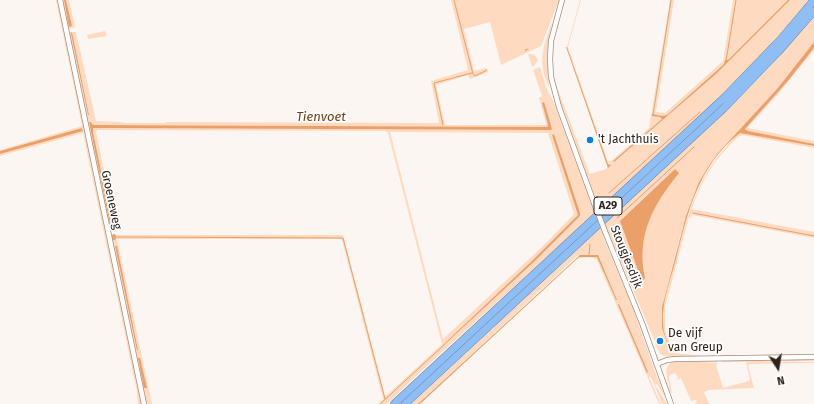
<!DOCTYPE html>
<html>
<head>
<meta charset="utf-8">
<style>
	body { margin:0 }
	#map { position:relative; width:814px; height:404px; overflow:hidden; background:#fcf6f2; font-family:"Fira Sans",sans-serif }
	canvas { display:block }
	.north { position:absolute; left:758px; top:348px; width:40px; height:40px; -webkit-text-stroke:3px #fff; paint-order:stroke; rotate:168deg; font-size:11px; font-weight:700; line-height:16px; text-align:center; color:#2d231c }
	.north::after { content:''; display:block; margin:auto; width:14px; height:18px; background:#2d231c; clip-path:polygon(50% 0,100% 100%,50% 72%,0 100%) }
</style>
</head>
<body>
<div id="map">
<canvas width="814" height="404"></canvas>
<div class="north">N</div>
</div>
<script>
const context = document.querySelector('canvas').getContext('2d');
context.lineJoin = 'round';
function paint(path, color) { context.fillStyle = color; context.fill(path, 'evenodd'); }
function stroke(path, color, width, dash) { context.strokeStyle = color; context.lineWidth = width; context.lineCap = dash ? 'butt' : 'round'; context.setLineDash(dash || []); context.stroke(path); }
function label(font, color, halo, rows, align = 'center') {
  context.font = font + ' "Fira Sans",sans-serif'; context.lineWidth = 3.5; context.setLineDash([]); context.textBaseline = 'middle'; context.strokeStyle = halo; context.fillStyle = color; for (const [text, x, y, turn = 0] of rows) {
    context.save(); context.translate(x, y); context.rotate((+turn || 0) * Math.PI / 180); context.textAlign = isNaN(turn) ? turn : align; if (halo) context.strokeText(text, 0, 0); context.fillText(text, 0, 0); context.restore();
  }
}
const green = new Path2D(`
	M56,0H58L142,404H138L137,392L83,133L0,156V154L83,131L82,128L0,151V150L82,126Z
	M61,0H64L70,27L72,26L66,0H69L75,27L70,29L67,27Z
	M451,0H559L541,46L501,65L490,22L464,29L474,71L486,68L488,72L470,79L468,75L436,85L445,125H545L546,124L539,98L542,96L533,70L540,67L546,87L554,103L593,209L600,203L596,200L557,92L558,90L590,174L606,169L610,163L608,164L567,47L580,0H581L568,47L608,162L611,161L649,128L670,0H674L656,112L665,113L723,61L733,0H788L728,60L667,115L662,116L652,114V116L660,117L662,119L613,161L614,162L716,74L790,0H809L764,52L729,88L574,232L415,377L387,404H378L383,399L343,244L341,239H117L152,404H145L110,236L118,235H343L385,395L386,396L442,344L388,133L385,131L97,130L96,132L116,229L111,232L110,231L69,35L70,32H76L96,121L120,122L125,123H165L166,122L439,123L431,81L468,70ZM72,32L89,114L88,115L71,34ZM543,102L552,129L551,130L93,128V132L113,229H112L89,122L94,125L547,127L548,125L542,103ZM390,132L548,133L574,214L541,248L443,339ZM554,134L580,216L537,259L443,346L544,250L578,215L552,135ZM115,246H117L138,350L137,351Z
	M814,17V42L777,89L718,153L708,167L695,191L680,236L662,307V328L670,352H671C667,341 662,331 663,319C663,299 670,279 675,260C687,219 696,179 726,147C730,142 735,136 741,133L814,146V148L742,135C737,137 734,141 730,145C712,163 700,184 692,209L814,232V238L692,215L691,218L689,217L665,307V330L673,353L701,356L814,354V356L674,357C661,356 660,356 655,343L661,342L660,340L655,342L608,231L603,236L634,311L654,369L666,399L657,384L655,385L667,404H662L651,377H649L661,404H659L597,260C592,255 582,257 576,260L420,404L579,257H597L616,300L598,256L581,255L577,256L418,404H411L721,116L767,70ZM675,169L679,173C651,207 637,233 645,278L620,221ZM618,305H619L648,372Z
	M552,22L547,54L549,87C537,62 543,47 552,22Z
	M105,31L107,36L88,39L87,35Z
	M814,48V50L778,94L747,128L814,141V144L746,131V128L787,82Z
	M528,54H532L535,55L538,60L534,66H532Z
	M814,359V361L753,362H814V363L751,364L748,365L754,388L709,390L704,392L709,404H695L697,402L696,400L691,401L681,378L677,380L678,377L675,373L670,375L669,377L672,394C669,390 669,386 668,381C666,373 664,365 674,362L717,361V362L705,363H717L718,364L716,365L723,388L749,381L750,379L746,362H722L723,360Z`);
const water = new Path2D(`
	M64,0H66L72,26L69,27Z
	M788,0H790L716,74L614,162L613,161L662,119L660,117L652,116V114L662,116L667,115L724,64L725,60H728Z
	M72,32L89,115H88L71,34V33Z
	M814,42V48L787,82L745,129L748,131L814,144V146L740,133C698,165 687,215 675,263C669,283 662,303 663,323C663,333 668,343 671,352H670L662,328V307L686,216L698,184L708,167L718,153L777,89Z
	M566,47H567L608,164L611,165L608,168Z
	M544,102L552,129L551,130L93,128V132L113,229H111L89,122H91L92,124L94,125L547,127L548,125L542,103Z
	M82,128L83,131L0,154V151Z
	M554,134L580,213V216L537,259L443,346V345L533,260L578,215L552,135Z
	M675,169L679,173C653,205 636,235 645,278L642,281L620,221Z
	M115,246H117L138,350L137,351Z
	M580,255H598L617,300H616L597,257H579L420,404H418Z
	M619,304L648,372L647,373L618,305Z
	M138,358H140L147,388H144Z`);
const stream = new Path2D(`
	M454,0L473,74L475,76L487,70
	M526,51L525,50L528,49
	M726,61L736,0
	M653,115L671,0
	M443,125L434,83L472,73
	M609,193L700,112
	M693,213L814,236
	M617,218L694,147
	M114,237L343,238L385,399
	M589,255L590,244
	M380,404L444,345`);
const canal = new Path2D(`
	M114,236V238`);
const minor = new Path2D(`
	M60,0L144,404
	M562,0L551,41L550,59L551,77L559,107L594,203
	M606,234L642,323L671,404
	M657,364L667,360L675,359L814,357`);
const highway = new Path2D(`
	M394,404L725,97L780,40L814,0
	M405,404L724,108L779,51L814,11`);
const minorBridge = new Path2D(`
	M594,203L606,234`);
const markers = [
	[590,140,4,"#007ee4"],
	[660,341,4,"#007ee4"]
];
const shields = [
	[608,206,28]
];
const shieldNames = [
	["A29",608,206]
];
const poiNames = [
	["'t Jachthuis",598,140],
	["De vijf",668,334],
	["van Greup",668,348]
];
const streetNames = [
	["Groeneweg",111,200,78],
	["Stougjesdijk",626,257,68]
];
const waterNames = [
	["Tienvoet",321,117]
];
paint(green, '#fedac1');
paint(water, '#eb9f69');
stroke(stream, '#eb9f69', 1);
stroke(canal, '#eb9f69', 4);
stroke(minor, '#a68c7a', 6);
stroke(highway, '#6d88a9', 8);
stroke(minor, '#fff', 4.5);
stroke(highway, '#8fbef5', 7);
stroke(minorBridge, '#a68c7a', 6, []);
stroke(minorBridge, '#fff', 4.5);
for (const [x, y, r, color] of markers) { const dot = new Path2D(); dot.arc(x, y, r, 0, 2 * Math.PI); context.fillStyle = color; context.fill(dot); stroke(dot, '#fff', 1.5); }
for (const [x, y, w] of shields) { const box = new Path2D(); box.roundRect(x - w / 2, y - 9, w, 18, 3); context.fillStyle = '#fff'; context.fill(box); stroke(box, '#2d231c', 1); }
label('bold 11px', '#2d231c', null, shieldNames);
label('12px', '#2d231c', '#fff', poiNames, 'left');
label('12px', '#2d231c', '#fff', streetNames);
label('italic 13px', '#703e16', '#fff', waterNames);
</script>
</body>
</html>
